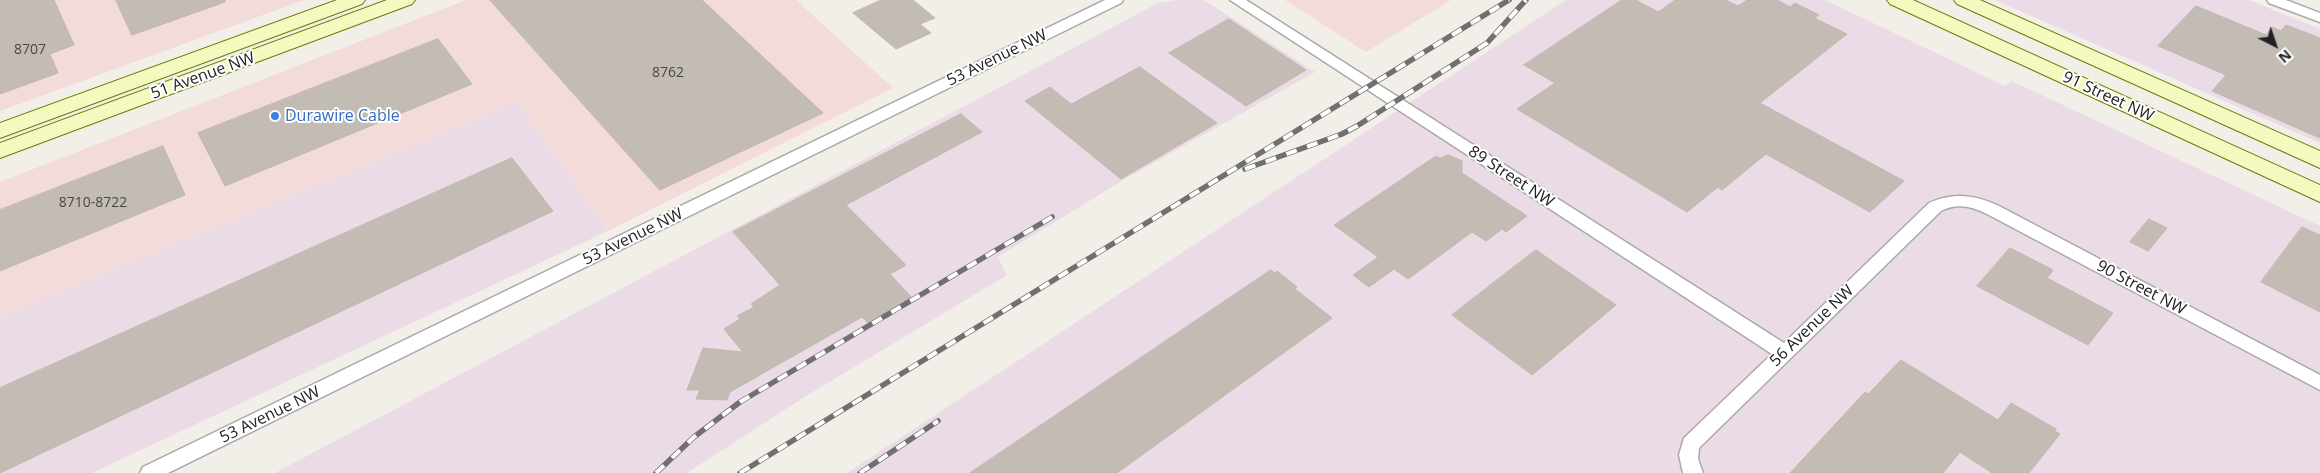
<!DOCTYPE html>
<html>
<head>
<meta charset="utf-8">
<style>
	body { margin:0 }
	#map { position:relative; width:2320px; height:473px; overflow:hidden; background:#f2efe9; font-family:"Open Sans",sans-serif }
	canvas { display:block }
	.north { position:absolute; left:2250px; top:20px; width:50px; height:50px; -webkit-text-stroke:4px #fff; paint-order:stroke; rotate:139deg; font-size:14px; font-weight:700; line-height:20px; text-align:center; color:#222 }
	.north::after { content:''; display:block; margin:auto; width:18px; height:22px; background:#222; clip-path:polygon(50% 0,100% 100%,50% 72%,0 100%) }
</style>
</head>
<body>
<div id="map">
<canvas width="2320" height="473"></canvas>
<div class="north">N</div>
</div>
<script>
const context = document.querySelector('canvas').getContext('2d');
context.lineJoin = 'round';
function paint(path, color) { context.fillStyle = color; context.fill(path, 'evenodd'); }
function stroke(path, color, width, dash) { context.strokeStyle = color; context.lineWidth = width; context.lineCap = dash ? 'butt' : 'round'; context.setLineDash(dash || []); context.stroke(path); }
function label(font, color, halo, rows, align = 'center') {
  context.font = font + ' "Open Sans",sans-serif'; context.lineWidth = 4; context.setLineDash([]); context.textBaseline = 'middle'; context.strokeStyle = halo; context.fillStyle = color; for (const [text, x, y, turn = 0] of rows) {
    context.save(); context.translate(x, y); context.rotate((+turn || 0) * Math.PI / 180); context.textAlign = isNaN(turn) ? turn : align; if (halo) context.strokeText(text, 0, 0); context.fillText(text, 0, 0); context.restore();
  }
}
const commercial = new Path2D(`
	M0,0H304L0,111Z
	M466,0H796L893,88L608,231L517,103L0,317V182Z
	M1285,0H1451L1366,52Z`);
const industrial = new Path2D(`
	M1177,0H1204L1315,72L1120,182L998,257L1007,275L803,398L687,473H275L1158,3Z
	M1566,0H1825L2005,86L2012,81L2320,226V473H847Z
	M1995,0H2249L2320,29V143Z
	M517,103L608,231L92,473H0V317Z`);
const building = new Path2D(`
	M0,0H54L74,45L50,54L58,73L0,94Z
	M116,0H225V2L132,35Z
	M490,0H702L823,113L660,190Z
	M881,0H913L935,18L920,24L931,33L896,49L853,13Z
	M1622,0H1636L1658,12L1675,0H1725L1738,6L1747,0H1777L1790,7L1795,3L1819,15L1814,18L1847,34L1760,103L1904,181L1870,212L1766,154L1722,190L1718,187L1687,212L1517,109L1555,83L1524,65Z
	M2196,6L2266,35L2272,27L2281,31L2286,25L2320,38V138L2212,91L2226,75L2158,46Z
	M1229,19L1306,70L1246,106L1169,53Z
	M438,39L472,84L225,186L198,133Z
	M1140,67L1217,123L1121,179L1025,101L1050,87L1071,104Z
	M961,114L982,132L846,205L906,265L890,274L913,299L869,324L862,317L730,392L727,400L696,399L700,390H687L703,348L743,352L724,329L740,319L737,316L754,307L751,304L780,285L733,232Z
	M163,146L185,195L0,271V210Z
	M1449,155L1462,161V173L1527,216L1506,232L1502,229L1486,241L1472,232L1408,279L1394,269L1369,287L1353,275L1378,257L1334,225L1436,156L1440,158Z
	M512,158L553,211L0,473V388Z
	M2149,219L2167,228L2148,251L2130,242Z
	M2302,227L2320,235V312L2261,282Z
	M2010,248L2053,270L2047,278L2113,313L2088,345L1977,286Z
	M1536,250L1616,305L1532,375L1452,315Z
	M1271,270L1275,273L1277,271L1297,287L1295,289L1332,318L1117,473H970Z
	M1901,360L1998,420L2011,403L2056,429L2055,431L2060,434L2029,473H1992L1960,452L1943,473H1790L1865,392L1868,394Z`);
const minor = new Path2D(`
	M1105,0H1123L1121,3L168,473H140L143,467Z
	M1230,0H1246L1784,343L1929,203C1954,192 1975,195 1999,206L2320,375V390L1987,214C1971,206 1957,203 1941,211L1699,448L1698,459L1703,473H1683L1679,455L1684,438L1772,354Z
	M2267,0H2286L2320,13V22L2269,3Z`);
const secondary = new Path2D(`
	M337,0H365L362,4L0,138V123Z
	M387,0H415L412,4L0,158V143Z
	M1887,0H1913L2320,185V202L1890,4Z
	M1954,0H1980L2320,151V168L1957,4Z`);
const rail = new Path2D(`
	M1245,169L1342,134L1357,126L1487,43L1526,0
	M656,473L694,437L740,402L1052,217
	M740,473L1509,0
	M860,473L938,421`);
const markers = [
	[275,116,5,"#3f7fe0"]
];
const numberNames = [
	["8707",30,50],
	["8762",668,73],
	["8710-8722",93,203]
];
const streetNames = [
	["53 Avenue NW",997,58,-26],
	["51 Avenue NW",203,76,-20],
	["91 Street NW",2108,97,25],
	["89 Street NW",1511,177,33],
	["53 Avenue NW",633,237,-26],
	["90 Street NW",2141,288,28],
	["56 Avenue NW",1812,326,-44],
	["53 Avenue NW",270,415,-26]
];
const shopNames = [
	["Durawire Cable",285,116]
];
paint(commercial, '#f2dbd9');
paint(industrial, '#ebdbe7');
paint(building, '#c3bcb5');
stroke(building, '#c4b7ab', 1);
stroke(minor, '#a9a9a9', 3);
stroke(secondary, '#6a7c06', 2);
paint(minor, '#fff');
paint(secondary, '#f4fabf');
stroke(rail, '#707070', 5.5);
stroke(rail, '#fff', 4, [11]);
for (const [x, y, r, color] of markers) { const dot = new Path2D(); dot.arc(x, y, r, 0, 2 * Math.PI); context.fillStyle = color; context.fill(dot); stroke(dot, '#fff', 2); }
label('14px', '#4a4847', null, numberNames);
label('16px', '#222', '#fff', streetNames);
label('16px', '#366cbe', '#fff', shopNames, 'left');
</script>
</body>
</html>
